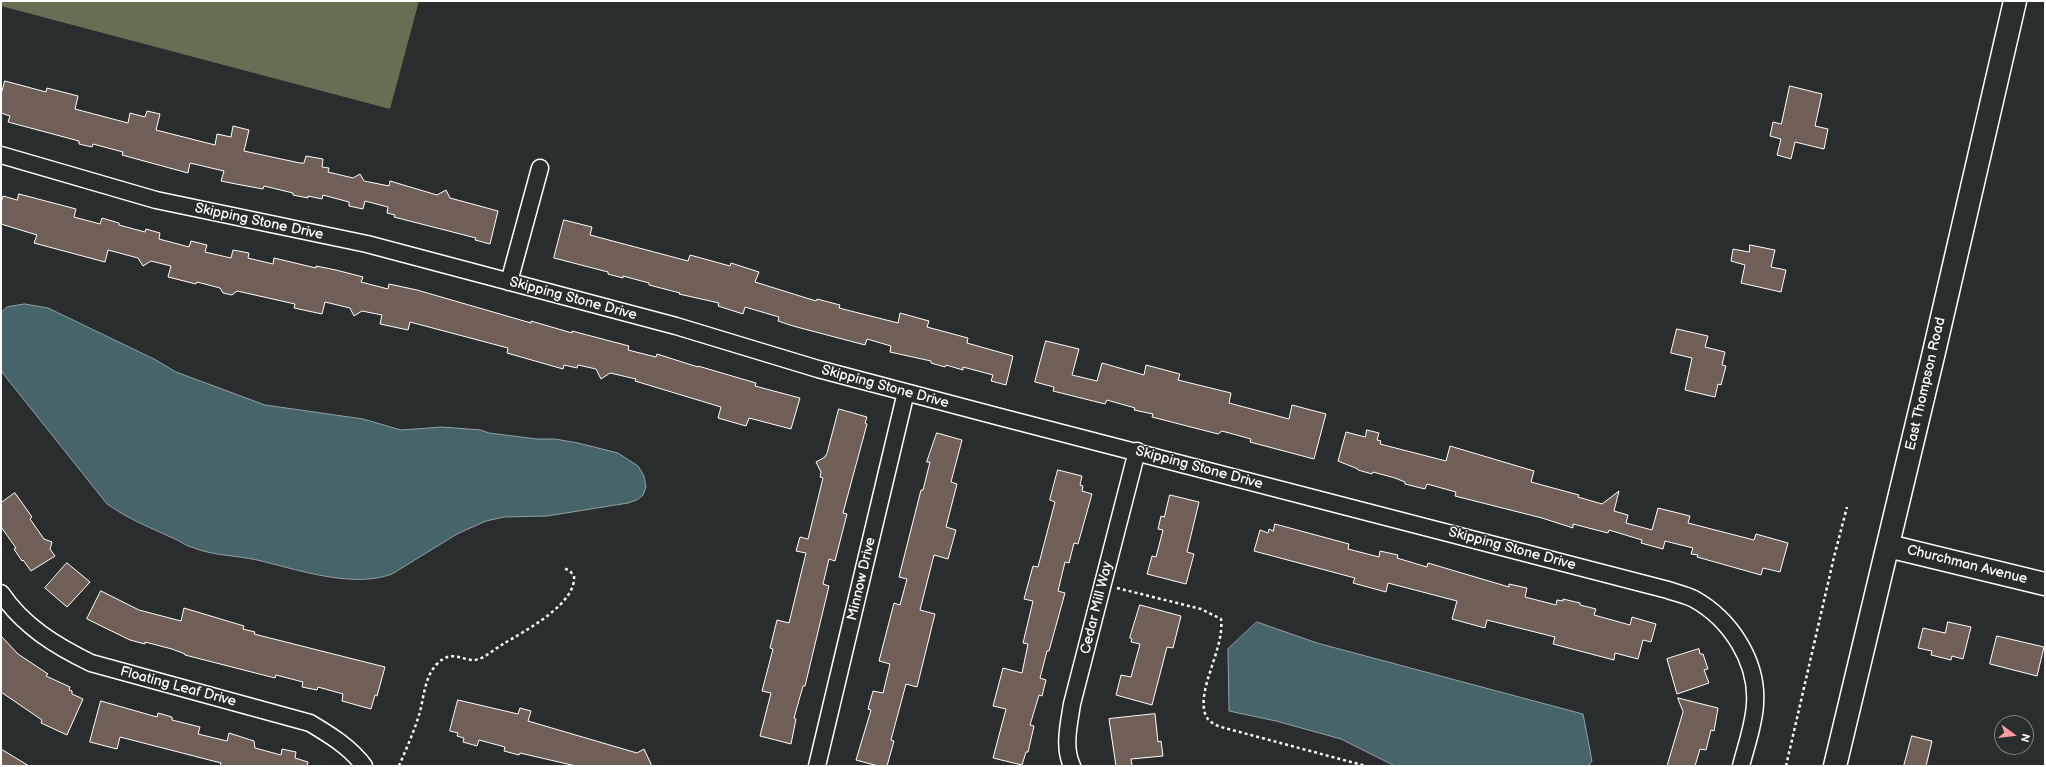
<!DOCTYPE html>
<html>
<head>
<meta charset="utf-8">
<style>
	body { margin:0 }
	#map { position:relative; width:2046px; height:767px; overflow:hidden; background:#2a2d2e; font-family:"Balsamiq Sans",sans-serif }
	canvas { display:block }
	.frame { position:absolute; inset:0; border:2px solid #fff; pointer-events:none }
	.north { position:absolute; left:1994px; top:715px; width:40px; height:40px; box-sizing:border-box; background:#2a2d2e; border:1px solid #7f8182; border-radius:50%; rotate:105deg; font-size:11px; font-weight:700; line-height:16px; text-align:center; color:#fff }
	.north::after { content:''; display:block; margin:auto; width:14px; height:18px; background:#ff9aa2; clip-path:polygon(50% 0,100% 100%,50% 72%,0 100%) }
</style>
</head>
<body>
<div id="map">
<canvas width="2046" height="767"></canvas>
<div class="frame"></div>
<div class="north">N</div>
</div>
<script>
const context = document.querySelector('canvas').getContext('2d');
context.lineJoin = 'round';
function paint(path, color) { context.fillStyle = color; context.fill(path, 'evenodd'); }
function stroke(path, color, width, dash) { context.strokeStyle = color; context.lineWidth = width; context.lineCap = dash ? 'butt' : 'round'; context.setLineDash(dash || []); context.stroke(path); }
function label(font, color, halo, rows, align = 'center') {
  context.font = font + ' "Balsamiq Sans",sans-serif'; context.lineWidth = 3; context.setLineDash([]); context.textBaseline = 'middle'; context.strokeStyle = halo; context.fillStyle = color; for (const [text, x, y, turn = 0] of rows) {
    context.save(); context.translate(x, y); context.rotate((+turn || 0) * Math.PI / 180); context.textAlign = isNaN(turn) ? turn : align; if (halo) context.strokeText(text, 0, 0); context.fillText(text, 0, 0); context.restore();
  }
}
const green = new Path2D(`
	M1,1H419L390,109L1,6Z`);
const water = new Path2D(`
	M25,304L48,308L154,359L176,372L265,405L363,419L401,430L442,427L481,430L489,433L537,439H555L578,443L618,453L638,466L644,476L646,487L643,495L637,500L628,503L547,516L504,517L486,521L457,534L392,574C352,589 296,569 257,560C234,555 214,556 191,547C185,545 180,541 175,539C149,527 130,520 107,504L5,376L1,370V312L7,307Z
	M1257,622L1317,643L1583,714L1592,761L1588,766H1395L1341,739L1276,721L1229,711L1228,649Z`);
const building = new Path2D(`
	M5,81L46,92L47,88L78,96L75,109L128,123L130,113L145,117L147,111L160,114L156,130L215,145L217,134L231,137L233,126L249,130L244,151L300,163H304L306,156L323,159L322,167L329,168L328,172L353,178L360,174L364,181L389,186L390,181L437,195L446,190L450,198L498,211L490,244L475,240L476,238L394,217L395,215L387,213L388,207L365,201L363,209L349,206V202L323,195L322,199L308,196V198L293,195V193L264,186L263,189L236,184L221,181L224,171L190,163L188,173L122,155L123,152L93,144L92,147L79,144V141L8,122L10,116L1,113V95Z
	M1790,86L1822,94L1815,126L1828,129L1824,149L1795,142L1791,159L1777,155L1781,139L1770,136L1773,122L1781,124Z
	M19,194L76,209L74,217L100,224L102,218L119,223V225L145,232L146,229L160,233L159,239L189,247L191,241L207,245L205,252L231,258L233,250L249,253L248,258L273,264L274,258L316,268V266L336,270L363,277L361,282L388,289L389,284L417,290L531,323V321L572,333V331L629,346L628,350L656,357L657,354L698,367V366L756,383L755,386L800,398L791,429L749,418L746,426L718,418L721,407L635,381L636,379L610,373L601,379L596,369L578,365L577,368L564,365L563,369L507,353L508,348L410,322L408,330L380,324L382,315L362,311L354,316L350,308L325,302L322,314L294,308L295,304L237,291L232,295L223,293L220,288L197,282L196,284L168,277L171,266L151,261L143,266L138,258L108,250L105,262L34,243L37,235L1,224V203L3,196L17,200Z
	M564,220L592,227L590,235L688,261L690,255L730,266L731,263L759,272L755,282L816,301L817,299L840,305L839,308L898,323L900,313L929,321L927,327L968,338L967,343L1013,356L1006,385L991,381L993,375L963,367V370L946,365L945,367L931,363V361L890,352L891,346L867,339L865,345L793,326L778,321L779,317L745,307L743,314L718,306L719,303L679,294L680,293L649,285V283L623,276V278L608,274V272L554,258Z
	M1750,245L1775,250L1771,267L1786,270L1781,292L1741,283L1745,265L1731,261L1733,249L1749,252Z
	M1677,329L1708,336L1705,347L1725,352L1722,365L1726,366L1721,385L1718,384L1715,397L1685,390L1692,358L1671,353Z
	M1046,341L1079,349L1072,375L1097,381L1102,363L1144,375L1146,365L1180,374L1178,380L1231,393L1229,403L1289,419L1292,405L1326,414L1314,459L1250,442L1251,439L1222,431L1218,434L1152,417L1153,414L1134,410L1135,408L1107,400L1105,404L1053,391L1054,387L1035,382Z
	M839,409L867,417L865,423L867,424L843,513L847,514L835,561L829,559L823,584L829,586L805,686H803L794,718L796,719L791,744L760,736L771,693L762,691L773,649L770,648L777,620L789,623L806,553L796,551L800,537L808,539L823,478L820,477L821,472L816,462L825,457L827,453Z
	M1367,430L1379,433L1377,440L1381,441L1380,444L1446,461L1450,446L1534,471L1531,482L1579,495L1578,497L1602,504L1619,491L1614,511L1628,515L1626,523L1652,530L1658,508L1690,516L1688,523L1754,540L1756,534L1788,543L1780,572L1763,568L1761,575L1697,557L1698,555L1691,554L1693,548L1665,541L1663,549L1641,543L1642,540L1609,530L1608,533L1573,524V528L1542,518L1455,496L1456,492L1427,484L1425,489L1405,484V482L1395,478L1373,472L1372,474L1358,470V469L1338,461L1346,432L1365,437Z
	M937,433L962,440L951,482L957,484L946,527L956,530L948,559L934,555L920,610L935,614L917,687L906,684L891,740L894,741L887,766H878L856,760L871,710L868,709L873,691L883,693L890,664L879,661L894,603L900,605L907,579L899,577L921,490H923L930,462H927Z
	M1058,470L1082,476L1080,485L1083,486L1082,491L1092,494L1078,544L1074,543L1069,563L1065,562L1058,591L1065,593L1049,651H1047L1040,678L1046,680L1042,696L1039,695L1030,725L1034,726L1028,752H1026L1022,765L993,758L1006,709L993,706L1003,668L1022,673L1028,644L1023,643L1033,601L1024,599L1033,566L1038,567L1055,502L1050,500Z
	M15,493L32,517L30,519L44,539L52,542L50,549L55,556L31,571L23,560L22,561L14,549L16,548L1,527V503Z
	M1170,495L1199,502L1187,552L1194,554L1186,584L1147,574L1152,556L1156,557L1163,530L1158,529L1161,516L1164,517Z
	M1275,524L1349,544L1348,549L1379,557L1380,551L1398,555L1397,558L1427,567L1428,563L1509,587V584L1527,588L1525,597L1556,605L1557,600L1563,601V599L1580,603V605L1596,609L1594,615L1630,625L1632,617L1656,624L1651,642L1643,640L1638,659L1615,653L1614,660L1553,644L1555,637L1487,620L1485,628L1452,619L1457,601L1388,583L1386,592L1353,583L1355,578L1254,551L1260,530L1268,533L1269,529L1273,531Z
	M67,563L90,582L67,607L45,588Z
	M101,591L139,610L181,621L184,608L244,626L243,629L255,632L254,634L385,667L377,696L375,695L371,709L342,701L343,694L318,687L317,690L302,687L303,682L276,675L275,678L185,655V654L172,649L145,642V644L130,640L87,619Z
	M1140,605L1181,616L1173,648L1167,647L1152,705L1116,695L1121,675L1131,677L1140,644L1131,642L1132,639L1130,638Z
	M1948,622L1971,627L1963,659L1952,656L1951,660L1931,655L1932,651L1918,648L1923,628L1945,633Z
	M1,636L18,654L48,674L46,676L70,687L69,690L72,691V694L83,699L67,735L41,723L42,720L1,692Z
	M1997,636L2044,647L2037,676L1990,664Z
	M1699,649L1700,654H1703L1708,669L1704,670L1709,683L1677,694L1667,659Z
	M1678,698L1718,708L1714,731L1711,730L1706,750L1700,749L1695,766H1667L1683,712Z
	M458,700L518,714L520,708L531,711L528,721L637,753L644,749L652,766H576L520,753L519,755L504,751L505,747L479,740L477,746L463,742L464,738L457,736L458,733L450,731Z
	M101,701L157,717L158,713L172,717V720L200,727L198,734L227,741L229,733L254,741L255,748L281,755L282,749L296,752L295,758L308,762L307,766H220L221,763L120,737L117,749L90,742Z
	M1155,714L1158,742L1161,741L1163,756L1131,759L1132,766H1116L1109,719Z
	M1912,736L1932,741L1926,766H1904Z
	M1,749L29,766H1Z`);
const path = new Path2D(`
	M1117,588L1201,609L1221,619C1225,649 1195,691 1206,716C1209,722 1215,725 1221,727L1366,766
	M399,766C406,749 414,732 419,715C424,699 424,677 437,664C453,647 465,664 479,659C487,656 495,649 503,644C523,632 577,604 574,576L570,571L564,568
	M1786,766L1834,557L1847,507`);
const street = new Path2D(`
	M1,155L156,200L367,244L676,326L818,369L1000,417L1668,590C1676,593 1686,595 1694,599C1730,619 1758,661 1755,704C1754,725 1746,746 1741,766
	M509,282L540,168
	M1,593C23,626 56,646 91,663L310,723C330,735 350,747 364,766
	M817,766L906,392
	M1072,766C1063,747 1069,724 1072,704L1137,451`);
const secondary = new Path2D(`
	M1888,546L2045,584
	M1835,766L1934,352L2015,1`);
const streetNames = [
	["Skipping Stone Drive",259,222,12],
	["Skipping Stone Drive",573,299,15],
	["East Thompson Road",1926,384,-77],
	["Skipping Stone Drive",885,387,15],
	["Skipping Stone Drive",1199,468,15],
	["Skipping Stone Drive",1512,549,15],
	["Churchman Avenue",1967,565,14],
	["Minnow Drive",862,579,-77],
	["Cedar Mill Way",1097,608,-76],
	["Floating Leaf Drive",178,687,15]
];
paint(green, '#666e54');
paint(water, '#47646b');
stroke(water, '#91a2a6', 1);
paint(building, '#705f57');
stroke(building, '#fff', 1);
stroke(street, '#fff', 19);
stroke(secondary, '#fff', 25);
stroke(path, '#fff', 2.5, [3, 3]);
stroke(street, '#2a2d2e', 16);
stroke(secondary, '#2a2d2e', 22);
label('14px', '#fff', '#2a2d2e', streetNames);
</script>
</body>
</html>
